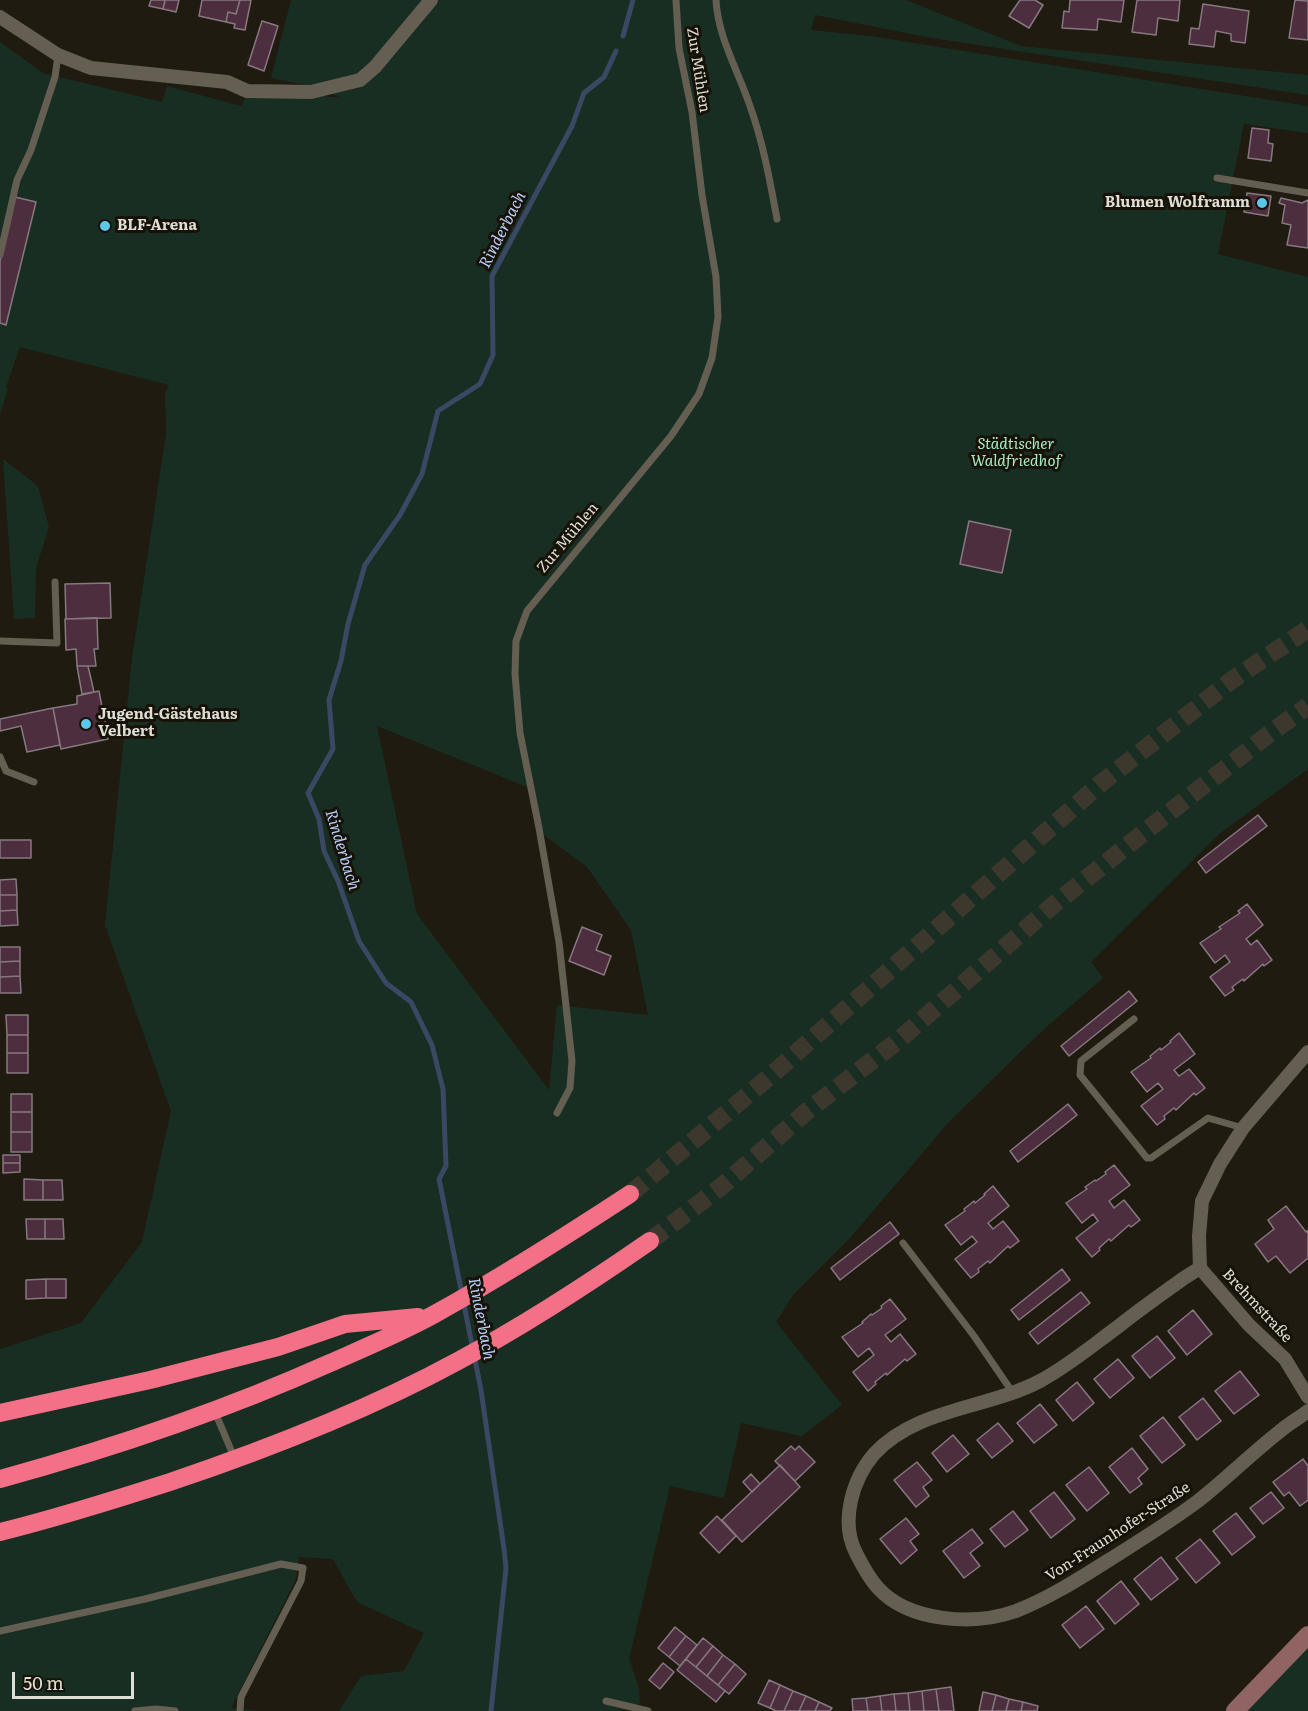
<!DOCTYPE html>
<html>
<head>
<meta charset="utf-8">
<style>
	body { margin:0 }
	#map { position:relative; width:1308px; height:1711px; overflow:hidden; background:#1f1b10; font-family:Literata,serif }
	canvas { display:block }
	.scale { position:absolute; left:12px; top:1672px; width:122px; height:27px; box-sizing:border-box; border:3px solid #e0ddd6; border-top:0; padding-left:8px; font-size:18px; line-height:21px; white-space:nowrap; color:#e0ddd6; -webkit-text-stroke:4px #161207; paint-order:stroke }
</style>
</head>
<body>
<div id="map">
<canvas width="1308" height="1711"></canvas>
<div class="scale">50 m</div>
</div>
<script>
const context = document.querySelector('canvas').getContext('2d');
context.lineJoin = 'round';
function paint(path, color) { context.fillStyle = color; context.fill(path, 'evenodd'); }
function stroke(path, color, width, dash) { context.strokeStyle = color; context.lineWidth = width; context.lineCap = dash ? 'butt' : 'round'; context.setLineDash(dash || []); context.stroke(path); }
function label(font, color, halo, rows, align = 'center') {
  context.font = font + ' Literata,serif'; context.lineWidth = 6; context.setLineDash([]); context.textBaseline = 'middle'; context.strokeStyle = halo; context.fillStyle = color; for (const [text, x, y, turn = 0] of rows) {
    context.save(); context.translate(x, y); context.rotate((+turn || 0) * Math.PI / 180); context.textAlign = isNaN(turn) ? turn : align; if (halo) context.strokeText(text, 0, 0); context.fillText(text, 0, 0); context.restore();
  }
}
const green = new Path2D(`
	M291,0H906L1021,46L1308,75V95L932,38L815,15L811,30L870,36L1308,106V133L1244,124L1218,254L1308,277V769L1219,834L1091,962L1103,978L1043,1030L948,1123L850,1238L793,1295L776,1322L842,1405L802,1436L741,1423L724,1498L670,1486L629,1659L639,1688L640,1704L618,1711H339L361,1676L404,1671L424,1633L357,1602L333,1559L299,1557L296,1579L231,1708L259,1711H0V1349L81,1323L142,1242L171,1111L105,925L132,658L166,434L165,394L169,385L20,347L6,387L8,389L0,414V42L43,73L162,102L167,86L241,106L251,88L341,98L321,88L271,78ZM377,726L532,789L544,835L587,867L631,930L648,1015L557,1005L549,1090L417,914Z
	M3,459L38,486L49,527L36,568L35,618L14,619Z
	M1308,1647V1711H1245Z`);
const stream = new Path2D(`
	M623,36L633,0
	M491,1711L506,1568L504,1549L481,1390L439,1179L446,1166L443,1089L432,1045L411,1002L386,983L359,941L338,881L324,851L319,819L308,793L333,749L329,700L341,661L348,624L365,565L400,515L422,474L438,411L480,384L493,355L492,276L572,126L584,93L604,77L616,51`);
const building = new Path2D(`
	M151,0H165L163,9L149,6Z
	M165,0H179L176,12L163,9Z
	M202,0H240L236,14L228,12L226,22L199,16Z
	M240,0H251L245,30L234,28L235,24L226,22L228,12L236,14Z
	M1020,0H1035L1043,5L1029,28L1009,16Z
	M1070,0H1124L1121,22L1098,19L1097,30L1062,28L1064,11L1069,12Z
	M1137,0H1180L1178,21L1158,18L1156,35L1132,32Z
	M1295,0L1308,1V40L1289,38Z
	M1203,4L1249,11L1245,43L1231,41V34L1216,31L1214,47L1189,44L1191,28L1199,29Z
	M262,21L278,26L264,71L248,65Z
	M1252,128L1269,130L1268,143L1273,144L1271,161L1248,158Z
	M1247,193L1271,196L1268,216L1244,212Z
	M15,197L36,202L6,325L0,323V261Z
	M1281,198L1302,203L1308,200V248L1287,245L1291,225L1282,223L1285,205L1279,203Z
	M969,521L1011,530L1002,573L960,564Z
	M110,583L111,618L66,619L65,584Z
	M97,618L98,649H94L96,666H77L76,649L66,650L65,619Z
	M77,666H88L94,692L82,694Z
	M99,691L108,739L61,749L53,708L77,704V696Z
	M53,708L60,745L27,752L21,726L0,731V719Z
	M1258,815L1267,826L1206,873L1198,862Z
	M0,840H31V858H0Z
	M16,879L17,895H0V880Z
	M0,895H17V910L0,911Z
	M1247,904L1263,925L1246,939L1251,945L1257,940L1272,960L1264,966L1263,964L1244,981L1243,979L1232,987L1234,990L1225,996L1210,977L1230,962L1225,955L1215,963L1200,943L1221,929L1219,927L1240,913L1238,911Z
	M17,910L18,925L0,926V911Z
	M582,927L602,935L596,950L611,956L604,975L569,961Z
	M0,947H20V961L0,962Z
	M20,961V976L0,977V962Z
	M20,976L21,993H0V977Z
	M1129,991L1137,1001L1069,1056L1061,1046Z
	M6,1015H28V1035H7Z
	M1179,1033L1195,1054L1174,1070L1179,1076L1189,1069L1205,1088L1196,1095L1194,1093L1176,1110L1174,1108L1164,1116L1165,1119L1157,1125L1141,1106L1163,1089L1158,1083L1147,1092L1131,1072L1151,1058L1150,1056L1160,1048L1161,1050L1171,1042L1170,1041Z
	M7,1035H28V1053H7Z
	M7,1053H28V1073H7Z
	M11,1094H32V1112H11Z
	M1068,1104L1077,1115L1018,1162L1010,1151Z
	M11,1112H32V1132H11Z
	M11,1132H32V1152H11Z
	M3,1155H20V1163H3Z
	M3,1163H20V1172L3,1173Z
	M1114,1165L1130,1185L1109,1201L1114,1208L1124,1200L1140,1220L1131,1227L1129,1225L1111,1241L1109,1239L1099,1248L1100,1250L1092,1257L1076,1238L1098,1221L1093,1214L1082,1223L1066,1203L1087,1189L1085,1187L1095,1180L1096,1181L1106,1174L1105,1172Z
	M24,1179L43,1180V1200H24Z
	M43,1180H62L63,1200H43Z
	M993,1186L1009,1206L988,1223L993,1229L1003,1221L1019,1241L1010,1248L1008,1246L990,1263L988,1261L978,1269L979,1272L971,1278L955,1259L977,1242L972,1236L961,1245L945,1225L965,1211L964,1209L974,1201L975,1203L985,1195L984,1194Z
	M1286,1206L1306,1232L1308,1230V1258L1290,1273L1276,1256L1268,1262L1255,1244L1274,1229L1268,1220Z
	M26,1219H45V1239H27Z
	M45,1219H63L64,1239H45Z
	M890,1222L899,1234L840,1280L831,1268Z
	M1062,1269L1070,1280L1019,1320L1011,1310Z
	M46,1279V1298L26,1299V1280Z
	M46,1279H66V1298H46Z
	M1081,1292L1090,1303L1038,1344L1029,1333Z
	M890,1299L906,1319L885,1335L891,1342L900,1334L916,1354L907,1361L905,1359L887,1375L886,1373L875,1382L876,1384L868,1391L853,1372L874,1355L869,1348L858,1357L842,1337L863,1323L862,1322L871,1314L872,1315L882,1308L881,1306Z
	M1193,1310L1212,1334L1187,1355L1168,1331Z
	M1157,1336L1175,1358L1150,1378L1132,1356Z
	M1118,1359L1134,1378L1110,1398L1094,1379Z
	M1240,1371L1259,1395L1234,1414L1215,1391Z
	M1077,1382L1094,1403L1073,1421L1056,1400Z
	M1203,1398L1221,1421L1197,1440L1179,1417Z
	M1040,1404L1057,1425L1034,1443L1017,1423Z
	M1163,1417L1185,1445L1162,1463L1140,1436Z
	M998,1423L1013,1441L992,1458L977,1440Z
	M953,1435L969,1454L947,1472L932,1453Z
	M791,1446L795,1450L799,1446L815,1462L795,1481L775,1461Z
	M1132,1448L1148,1469L1138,1478L1142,1484L1130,1493L1109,1467Z
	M1303,1459L1308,1466V1500L1300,1506L1289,1492L1284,1496L1273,1482Z
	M917,1462L932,1480L923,1487L929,1496L916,1507L894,1480Z
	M780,1465L800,1487L742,1542L722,1520Z
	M1089,1467L1109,1493L1087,1511L1066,1485Z
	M751,1474L760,1484L752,1492L743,1482Z
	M1054,1492L1075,1519L1051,1538L1030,1511Z
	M1271,1492L1284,1508L1263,1524L1250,1508Z
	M1013,1511L1028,1530L1005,1547L990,1529Z
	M1236,1513L1255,1537L1232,1555L1213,1531Z
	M717,1516L736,1536L719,1553L700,1533Z
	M906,1518L919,1534L910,1541L917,1550L901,1564L880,1539Z
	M972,1529L983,1543L970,1553L980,1566L964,1578L943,1551Z
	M1200,1539L1220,1563L1196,1583L1176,1558Z
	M1161,1557L1178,1579L1151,1600L1134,1579Z
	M1121,1581L1139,1604L1115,1624L1097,1601Z
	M1086,1606L1104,1629L1080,1648L1062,1625Z
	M675,1627L686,1636L669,1657L658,1648Z
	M686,1636L697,1645L680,1666L669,1657Z
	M703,1638L713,1646L696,1667L686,1659Z
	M713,1646L723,1655L707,1676L696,1667Z
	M723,1655L735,1664L718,1685L707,1676Z
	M686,1659L725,1691L716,1702L677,1670Z
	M663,1663L674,1672L660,1689L649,1680Z
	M735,1664L746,1674L729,1694L718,1685Z
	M769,1680L780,1685L770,1708L758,1703Z
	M780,1685L793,1691L784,1711H776L770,1708Z
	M951,1687L954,1711H939L936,1689Z
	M936,1689L939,1711H924L922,1691Z
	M793,1691L806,1696L799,1711H784Z
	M922,1691L924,1711H910L908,1693Z
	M983,1692L996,1695L992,1711H979Z
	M908,1693L910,1711H896L894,1694Z
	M894,1694L896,1711H882L880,1696Z
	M996,1695L1009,1699L1006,1711H992Z
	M806,1696L819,1702L815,1711H799Z
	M880,1696L882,1711H868L866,1698Z
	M866,1698L868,1711H853L852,1699Z
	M1009,1699L1023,1702L1021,1711H1006Z
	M819,1702L832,1708L830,1711H815Z
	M1023,1702L1038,1706L1037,1711H1021Z`);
const highwayTunnel = new Path2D(`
	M630,1194L769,1077L1100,784L1232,680L1308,629
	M650,1241L722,1186L806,1112L900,1039L1052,906L1142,834L1269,734L1308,706`);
const lane = new Path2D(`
	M716,0C718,38 738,70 750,106C763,142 770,181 777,219
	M1217,178L1308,193
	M0,255L17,180L31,150L55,77L58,55
	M0,641L57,643L55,582
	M0,757L6,771L34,782
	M1134,1019L1081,1061L1080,1075L1147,1158H1151L1208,1118L1243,1128
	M557,1113L570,1088L572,1061L559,942L539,828L520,733L515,674L516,641L527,611L671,436L699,394L712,358L718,317L716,277L702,195L692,112L679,48L676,0
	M903,1243L974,1336L1013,1393
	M215,1412L234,1457
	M0,1631L145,1599L281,1564L303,1568L301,1581L241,1697L240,1711
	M606,1701L648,1711
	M135,1711L156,1709L175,1711`);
const street = new Path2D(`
	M0,17L58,55L91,68L227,82L247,91L311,92L360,80L375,67L431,0
	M1308,1052L1243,1128L1220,1164L1202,1201L1199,1236L1200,1268L1249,1325L1285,1359L1308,1397
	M1200,1268L1184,1278C1162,1294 1140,1309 1119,1326C1093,1345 1068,1366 1040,1381C987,1409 916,1408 874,1454C852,1480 840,1522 856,1553C862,1565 868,1577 878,1588C909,1622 974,1626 1016,1611C1049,1598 1079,1579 1109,1560C1139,1541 1170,1522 1198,1501C1226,1479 1251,1454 1279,1432C1288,1424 1299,1418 1308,1411`);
const secondary = new Path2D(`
	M1235,1711L1308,1635`);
const highway = new Path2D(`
	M0,1413L150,1380L278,1347L345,1324L418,1317
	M0,1479C113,1448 223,1411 330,1363C364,1348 400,1333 433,1315C500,1278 566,1236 630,1194
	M0,1532C57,1518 114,1500 170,1482C268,1449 366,1411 458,1361C525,1325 588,1284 650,1241`);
const markers = [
	[1262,203,6,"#5cc7e8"],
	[105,226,6,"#5cc7e8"],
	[86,724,6,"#5cc7e8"]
];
const streetNames = [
	["Zur Mühlen",698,70,81],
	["Zur Mühlen",568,538,-50],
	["Brehmstraße",1257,1306,47],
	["Von-Fraunhofer-Straße",1118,1532,-33]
];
const poiNames = [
	["Blumen Wolframm",1250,203,"right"],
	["BLF-Arena",117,226],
	["Jugend-Gästehaus",98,715],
	["Velbert",98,732]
];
const parkNames = [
	["Städtischer",1016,445],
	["Waldfriedhof",1016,462]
];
const waterNames = [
	["Rinderbach",503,230,-63],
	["Rinderbach",342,850,73],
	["Rinderbach",481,1319,79]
];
paint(green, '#192e23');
stroke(stream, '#3a4864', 5);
paint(building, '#4c2e3e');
stroke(building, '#877880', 1.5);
stroke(highwayTunnel, '#3c382e', 18, [18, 9]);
stroke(lane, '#645f52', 7);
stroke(street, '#645f52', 14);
stroke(secondary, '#8f6462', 18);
stroke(highway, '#f47087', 18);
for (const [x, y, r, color] of markers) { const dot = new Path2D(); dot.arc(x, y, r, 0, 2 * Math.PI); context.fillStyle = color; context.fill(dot); stroke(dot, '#161207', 2); }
label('15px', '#e0ddd6', '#161207', streetNames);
label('bold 15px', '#e0ddd6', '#161207', poiNames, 'left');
label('italic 15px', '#aaeac7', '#161207', parkNames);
label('italic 16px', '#b8cef8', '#161207', waterNames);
</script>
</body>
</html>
